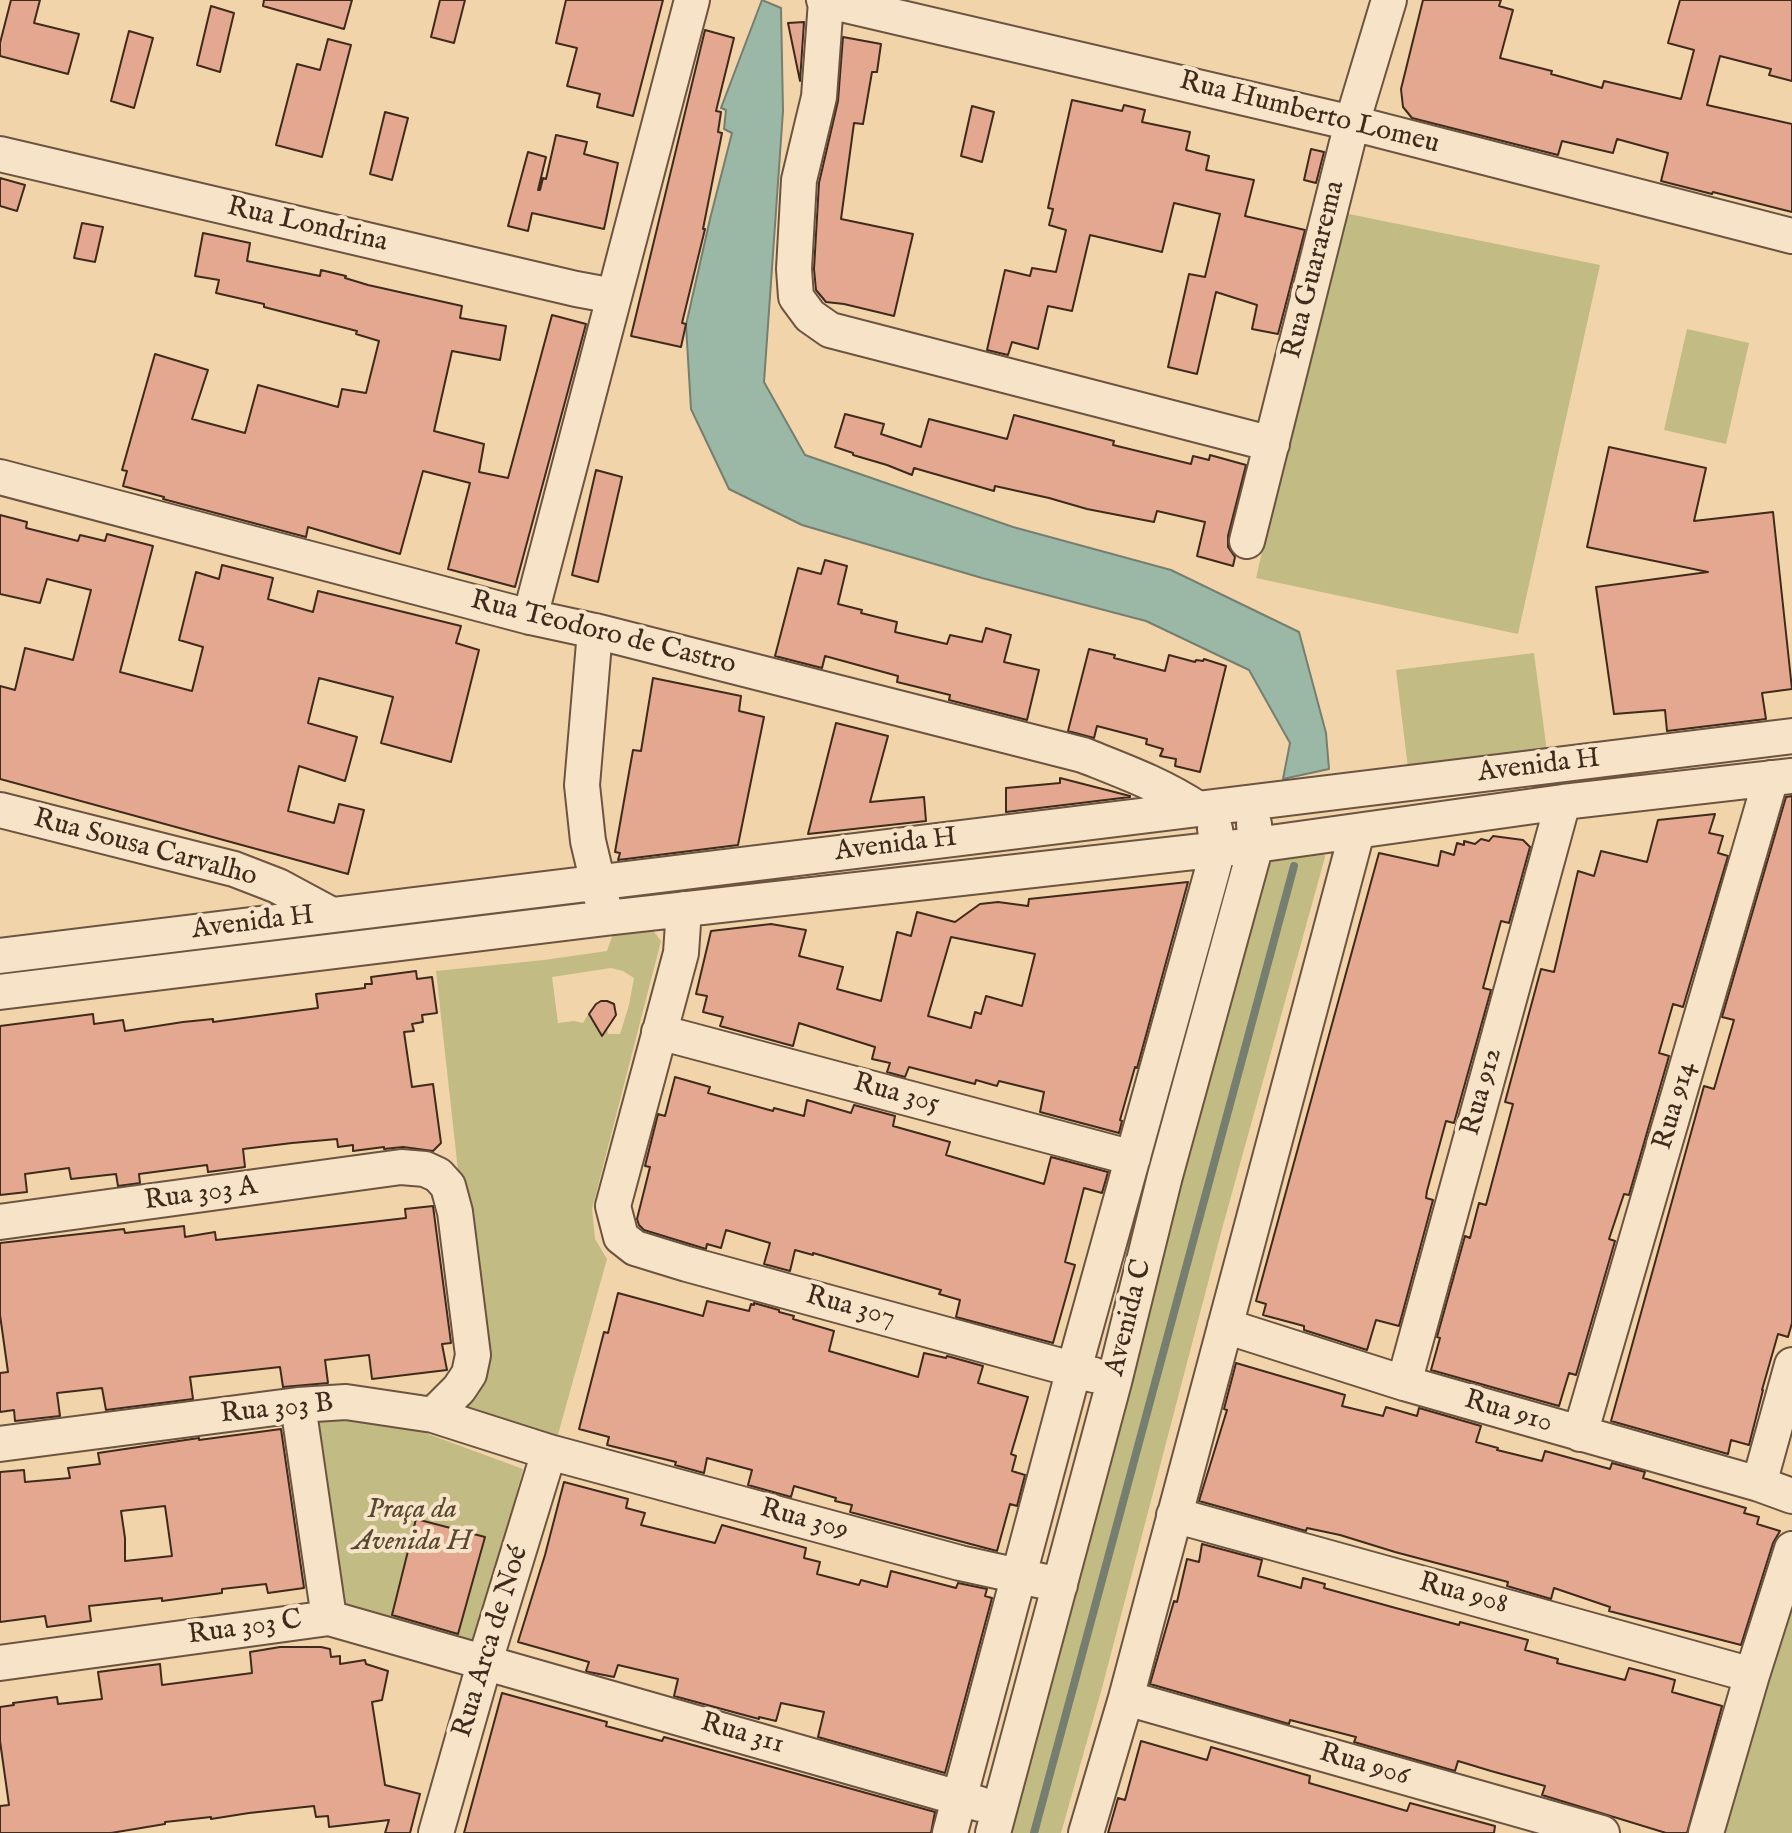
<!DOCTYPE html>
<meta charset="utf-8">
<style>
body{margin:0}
canvas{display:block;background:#f1d4aa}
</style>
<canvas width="1792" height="1833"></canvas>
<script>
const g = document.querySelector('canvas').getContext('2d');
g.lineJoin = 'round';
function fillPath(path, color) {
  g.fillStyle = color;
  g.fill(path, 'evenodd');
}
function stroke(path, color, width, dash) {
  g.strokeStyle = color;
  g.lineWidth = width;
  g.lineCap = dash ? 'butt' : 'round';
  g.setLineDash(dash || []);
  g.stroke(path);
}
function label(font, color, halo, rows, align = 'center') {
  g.font = font + ' "IM FELL English",serif';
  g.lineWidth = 8;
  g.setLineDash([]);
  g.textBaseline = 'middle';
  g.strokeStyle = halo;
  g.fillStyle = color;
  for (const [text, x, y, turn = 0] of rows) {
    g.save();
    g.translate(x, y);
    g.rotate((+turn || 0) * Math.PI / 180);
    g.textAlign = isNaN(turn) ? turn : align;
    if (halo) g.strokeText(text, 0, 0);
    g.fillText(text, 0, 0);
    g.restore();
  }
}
const green = new Path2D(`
 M1339,212l261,53 -82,369 -262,-56z
 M1687,329l62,14 -23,101 -62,-14z
 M1534,653l13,99 -139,16 -12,-98z
 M1322,844l3,13 -103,372 -120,459 -41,145h-59l266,-983z
 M648,924l13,17 -69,268 3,30 12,20 -50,179 -86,-22 -18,-13 28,-24 -45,-408 108,-11 63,-9 8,-23zM611,968l12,3 11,7 -5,27 -9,29h-12l-1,-6c3,-4 7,-7 8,-11 3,-10 -6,-20 -16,-15 -7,3 -12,15 -16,21l-9,-2 -16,2 -6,-46z
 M327,1415l82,12 114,42 -47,176 -147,-36 -26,-186z
 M1792,1586v247h-72z`);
const water = new Path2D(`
 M762,0l19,8 2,103 -19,271 41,73 208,72 158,43 128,62 27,101 3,36 -46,10 7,-36 -41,-73 -103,-49 -164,-43 -180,-53 -73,-36 -38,-80 -5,-84 24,-106 22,-86 -8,-4 2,-19 -5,-2z`);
const stream = new Path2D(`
 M1034,1833l260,-967`);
const building = new Path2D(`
 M11,0h29l-6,23 45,11 -11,40 -68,-18v-13z
 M264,0h88l-8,29 -81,-23z
 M440,0h25l-11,43 -23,-6z
 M566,0h97l-30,116 -36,-9 3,-13 -33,-8 10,-38 -21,-5z
 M1423,0h78l-2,6 14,4 -13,48 52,13 -1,3 51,14 2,-7 77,18 13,-49 -26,-7 12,-43h112v81l-23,-6 2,-6 -51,-13 -13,49 85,19v88l-79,-20 -1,2 -51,-13 7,-28 -51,-14 -4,14 -51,-12 -4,14 -146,-37 -9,-11 -2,-18z
 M211,6l23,7 -14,59 -23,-7z
 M804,22l-4,59 -12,-58z
 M705,30l29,8 -18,73 5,1 -3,20 4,1 -19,96h2l-23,94 4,1 -5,23 -50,-11z
 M129,31l24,7 -19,70 -23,-7z
 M843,37l38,7 -4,28h-5l-9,52 -9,-1 -13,96 72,15 -19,82 -50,-12 -18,-2 -10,-12 -2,-21 5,-86 19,-82z
 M328,39l23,6 -29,112 -46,-12 21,-81 23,6z
 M1072,100l50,11 2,-6 21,5 -3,12 48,10 -4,18 23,6 -3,14 48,10 -9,36 60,14 -27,104 -26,-5 5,-24 -41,-13 -19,82 -29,-7 21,-93 16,3 15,-63 -46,-11 -12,49 -72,-17 -18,76 -24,-5 -10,43 -26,-7 -4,13 -21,-5 18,-80 25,6 2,-8 24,4 10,-42 -17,-5 4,-16 -5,-1z
 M972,106l22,6 -12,50 -21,-6z
 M385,112l23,6 -16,62 -22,-6z
 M556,135l31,7 -3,12 34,9 -14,66 -72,-16 -4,18 -20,-5 20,-74 18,5 -8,33h2l3,-12 3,1z
 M1311,149l13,3 -8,31 -12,-3z
 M0,178l25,7 -8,26 -17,-5z
 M82,223l21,4 -8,35 -21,-4z
 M203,233l47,10 -3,18 73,15 1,-6 25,6 -1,2 23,7 94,21 -2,12 46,8 -6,34 -48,-9 -18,80 50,13 -5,28 29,6 44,-163 34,9 -71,263 -67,-18 22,-86 -47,-12 -23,83 -92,-27 -2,10 -143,-38 1,-2 -41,-11 4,-15 -5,-1 33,-116 53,16 -16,49 53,14 13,-48 80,22 4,-18 24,4 13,-52 -23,-7 1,-3 -93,-24v-3l-48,-11 3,-13 -24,-4z
 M845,414l39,10 -3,10 40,13 8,-28 78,20 7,-24 100,26 -1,4 78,19 2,-8 16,4 1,-5 36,10 -18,71v11l7,10 -2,9 -36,-10 8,-34 -48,-11 -3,11 -67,-13 -38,-11 -54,-12 -1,5 -80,-23 -2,7 -25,-10 -34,-10v-2l-18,-6z
 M1609,447l97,21 -12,53 79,-9 19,177 -30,4 4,26 -99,12 -2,-21 -51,4 -18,-127 112,-15 -121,-25z
 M596,470l26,7 -24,105 -26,-7z
 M0,515l27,7 -1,6 52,13 2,-6 25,6 2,-7 46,12 -33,126 72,19 11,-44 -24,-7 17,-68 23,7 3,-14 51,13 -5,21 45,13 5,-21 143,35 -5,17 23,7 -28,112 -70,-19 12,-46 -74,-19 -11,45 49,14 -12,44 -46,-15 -11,45 46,12 5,-19 25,6 -16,64 -348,-95v-93l15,4 10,-42 48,12 18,-70 -44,-11 -7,24 -40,-9z
 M825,560l22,6 -9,38 24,6 -1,3 36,9 -2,10 52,12 3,-9 32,7 4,-14 25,7 -7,27 35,8 -12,50 -78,-20 1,-5 -53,-13 1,-6 -73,-20 -3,12 -47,-12 23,-88 23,6z
 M1089,649l26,6 -1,3 51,13 4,-16 26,7 1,-2 7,1 1,-2 22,7 -26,106 -25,-6 1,-7 -16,-3 3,-7 -17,-5 1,-5 -50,-13 -3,12 -26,-7z
 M653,678l88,18 -2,15 25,6 -26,128 -120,15 2,-7 -5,-1 18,-102 8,1z
 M836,723l52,13 -18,66 54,-5 2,24 -118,13z
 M1060,778l70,18v1l-124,15v-24l54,-5z
 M1792,796v527l-4,14 -10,-3 -16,56h1l-14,55 -18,-5 -3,14 -117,-33 93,-335 10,3 20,-69 -12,-3 64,-220z
 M1715,814l-6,19 14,3 -5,17 10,3 -45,151 -10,-3 -14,49 10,3 -40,139 -5,-1 -15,45 6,2 -39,134 -7,-2 -10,33 -128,-36 9,-32 -3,-1 28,-101 5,2 9,-35 7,2 27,-101 -8,-2 36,-133 13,3 24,-101 16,5 7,-25 46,11 11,-42z
 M1493,836l30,4 7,7 -21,76 -8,-2 -18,67 8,2 -37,133 -8,-2 -19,70 -1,7 7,2 -34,126 -23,-6 -9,30 -63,-20v-4l-41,-11 3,-11 -10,-3 123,-448 59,13 3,-15 13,4 3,-12 7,2v-4l11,3 6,-5 8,2z
 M1188,882l-51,186 -2,-1 -15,53 2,1 -3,12 -79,-21 4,-20 -45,-11 -2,5 -21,-6 -1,4 -66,-17 -4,10 -18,-5 3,-9 -18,-4 3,-12 -76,-24 -6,23 -73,-20 3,-9 -20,-5 4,-16 -11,-2 15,-63 60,-7 35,6 -7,26 44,11 -6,22 44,12 16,-69 14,4 6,-24 38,10 25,-18 18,-2 30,4 1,-7zM951,937l84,17 -13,52 -36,-10 -5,18 -6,-2 -4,16 -43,-12z
 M416,971l1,8 15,-2 5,36 -15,2 1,7 -11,2 2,7 -10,1 8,55 21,-3 8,59 -8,8 -30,-4 -19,2v-2l-31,4v-6l-15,2 -1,-8 -45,4 -49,6 2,18 -37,5 -1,-7 -68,9 1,9 -22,3 -2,-12 -45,5 -2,-11 -44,6 2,18 -27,3v-169l93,-12 1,10 29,-4 2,11 58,-9 30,-3v3l105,-14 -2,-14 49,-6v-4h7l-1,-7z
 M601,1001h6l7,3 2,11 -14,21 -13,-22 7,-10z
 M675,1077l35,10 -2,6 65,18 1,-3 30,8 3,-16 44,13 3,-8 41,11 -2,10 57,16 -4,13 98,29 7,-27 57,15 -6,21 -18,-5 -19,74 10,3 -22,78 -97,-26 4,-17 -21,-6 2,-4 -128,-37v2l-18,-5 -5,21 -26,-7 6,-21 -44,-13 -5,18 -14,-4 -1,5 -62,-19 -5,-5 -2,-6 13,-52 -5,-1 13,-52 7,2z
 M433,1206l18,137 -9,1 5,26 -75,9 -3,-24 -44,5 3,23 -45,4 -3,-20 -90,10 3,22 -87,11 -4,-22 -45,5 3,23 -45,5 -1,-11 -14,2v-39l8,-1 -8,-57v-72l124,-14 1,4 59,-7 1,11 30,-5 1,8 190,-22 -1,-9z
 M618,1293l85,23 4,-15 42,10 2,-7 3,1v-2l25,7v2l15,4 -1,3 41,12 -5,20 89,26 6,-24 22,5 1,-2 36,10 -5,17 50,14 -17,57 5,2 -4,15 13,4 -8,31 -7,-2 -13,47 -147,-39 2,-7 -17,-4 1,-3 -42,-12 -3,11 -43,-12 4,-15 -45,-12 -3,15 -29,-8 1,-3 -69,-17 2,-8 -30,-8 25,-97 4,1z
 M1236,1363l109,32 -3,11 41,10 3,-9 31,9 2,-8 62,18 -5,16 22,6 -1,2 45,11 3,-10 65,18 2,-6 33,9 -2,6 103,30 -2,5 15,4 -2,7 23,7 -7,12 -32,102 -132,-34 1,-4 -56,-19 -3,11 -44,-13 1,-4 -113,-30 -55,-17 -33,-7 -1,3 -107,-30 28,-91 -3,-1z
 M281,1429l23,159 -36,5 -2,-9 -44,5v4l-60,8v-3l-73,8 2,15 -44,6 -2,-11 -45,6v-150l24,-2 1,12 45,-4 -2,-10 32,-4 -2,-11 101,-15v2zM165,1506l7,50 -47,5v-23l-4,-27z
 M564,1482l64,17 -2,9 19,5 -4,12 74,18 7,-18 84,23 -2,10 16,4 -3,12 42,11 2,-5 26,7 4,-16 65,17 2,-5 29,6 -2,7 7,2 -47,175 -127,-36 6,-25 -43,-9 -5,18 -17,-4v2l-85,-23 4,-17 -60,-14 -4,12 -25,-5 -3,-1 3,-9 -71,-20 27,-87z
 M416,1519l69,18 -27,97 -66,-19z
 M1202,1544l60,16 -4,16 43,12 2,-10 22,6 -1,4 68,19 67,18 1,-3 68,18 -3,10 33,9 -1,4 68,17 4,-12 24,6 22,6 -3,12 50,14 -35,127h-21l-124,-38 3,-9 -54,-15 -33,-10 -3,10 -101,-29 2,-5 -66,-17 -1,4 -139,-40 24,-83 3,1 10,-43 12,3z
 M280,1647h41l9,2 1,8 9,-1v8l25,-4 1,4 22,7 -6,29 -10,2 13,83 35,9 -10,39h-25l4,-13 -60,7 -1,-11 -12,1 -2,-11 -65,7 -38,6v-2l-46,5v2l-54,9h-111v-27l9,-1 -9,-64v-34l14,-2 -1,-2 44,-6 1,7 44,-5 -4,-27 62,-8 2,21 90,-12 -2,-21z
 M502,1693l105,29 -1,4 56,15 2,-4 271,75 -4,21h-467z
 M1141,1741l66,19 4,-13 99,29 -1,7 98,28 3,-8 85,23 -1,7h-386l10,-35 7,2z`);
const minor = new Path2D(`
 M824,0l528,123 440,113
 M826,1l-7,96 -20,83 -5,89 2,28 14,19 20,14 442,114
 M0,154l576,135 38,7
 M0,477l530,140 65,14 488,124c40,16 79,30 115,54
 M1247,541l105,-418 37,-123
 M530,617l162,-617
 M595,631l-13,154 6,56 15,63
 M0,810l234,59 44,17 52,28
 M684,909l-3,44 -68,253 8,31 14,11 52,16 407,111
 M0,956l1792,-220
 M0,992l606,-74 650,-73 307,-43 229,-26
 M659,1032l474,126
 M0,1222l401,-55 24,2 13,6 10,11 7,26 18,143 -4,19 -10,15 -26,26
 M1225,1326l179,57 355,101 33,12
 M1404,1383l159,-581
 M298,1405l31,213
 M1580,1434l191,-656
 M0,1444l298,-39 48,-3 87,13 116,37 411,111 100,22
 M1759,1484l33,-119
 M1174,1515l578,160
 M0,1663l329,-45 651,186
 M1126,1698l476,135
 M436,1833l49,-172 64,-209
 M950,1833l124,-464 138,-497 6,-23 -3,-20
 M993,1833l121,-451 51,-206 91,-331 -2,-21
 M1086,1833l40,-135 231,-866
 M1706,1833l46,-158 40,-126`);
const streetNames = [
 ["Rua Humberto Lomeu",1309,114,14],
 ["Rua Londrina",307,226,13],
 ["Rua Guararema",1315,270,-76],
 ["Rua Teodoro de Castro",603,634,14],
 ["Avenida H",1539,767,-7],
 ["Avenida H",896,846,-7],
 ["Rua Sousa Carvalho",145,849,15],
 ["Avenida H",253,924,-7],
 ["Rua 912",1483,1092,-75],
 ["Rua 305",896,1095,15],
 ["Rua 914",1676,1106,-74],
 ["Rua 303 A",201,1195,-8],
 ["Rua 307",850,1308,15],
 ["Avenida C",1130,1318,-76],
 ["Rua 303 B",277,1410,-6],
 ["Rua 910",1508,1413,16],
 ["Rua 309",804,1521,15],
 ["Rua 908",1463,1595,15],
 ["Rua 303 C",245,1629,-8],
 ["Rua Arca de Noé",492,1642,-73],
 ["Rua 311",742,1735,16],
 ["Rua 906",1364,1766,16]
];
const parkNames = [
 ["Praça da",412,1511],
 ["Avenida H",412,1543]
];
fillPath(green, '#c2bb83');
fillPath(water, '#9bb8a7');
stroke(water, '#767f6f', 2);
stroke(stream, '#767f6f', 8);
fillPath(building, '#e4a890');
stroke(building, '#3f2a1c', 2);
stroke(minor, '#6c5440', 38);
stroke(minor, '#f6e3c8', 34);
label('28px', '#3f2a1c', '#f6e3c8', streetNames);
label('italic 28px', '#594731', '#f6e3c8', parkNames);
</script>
